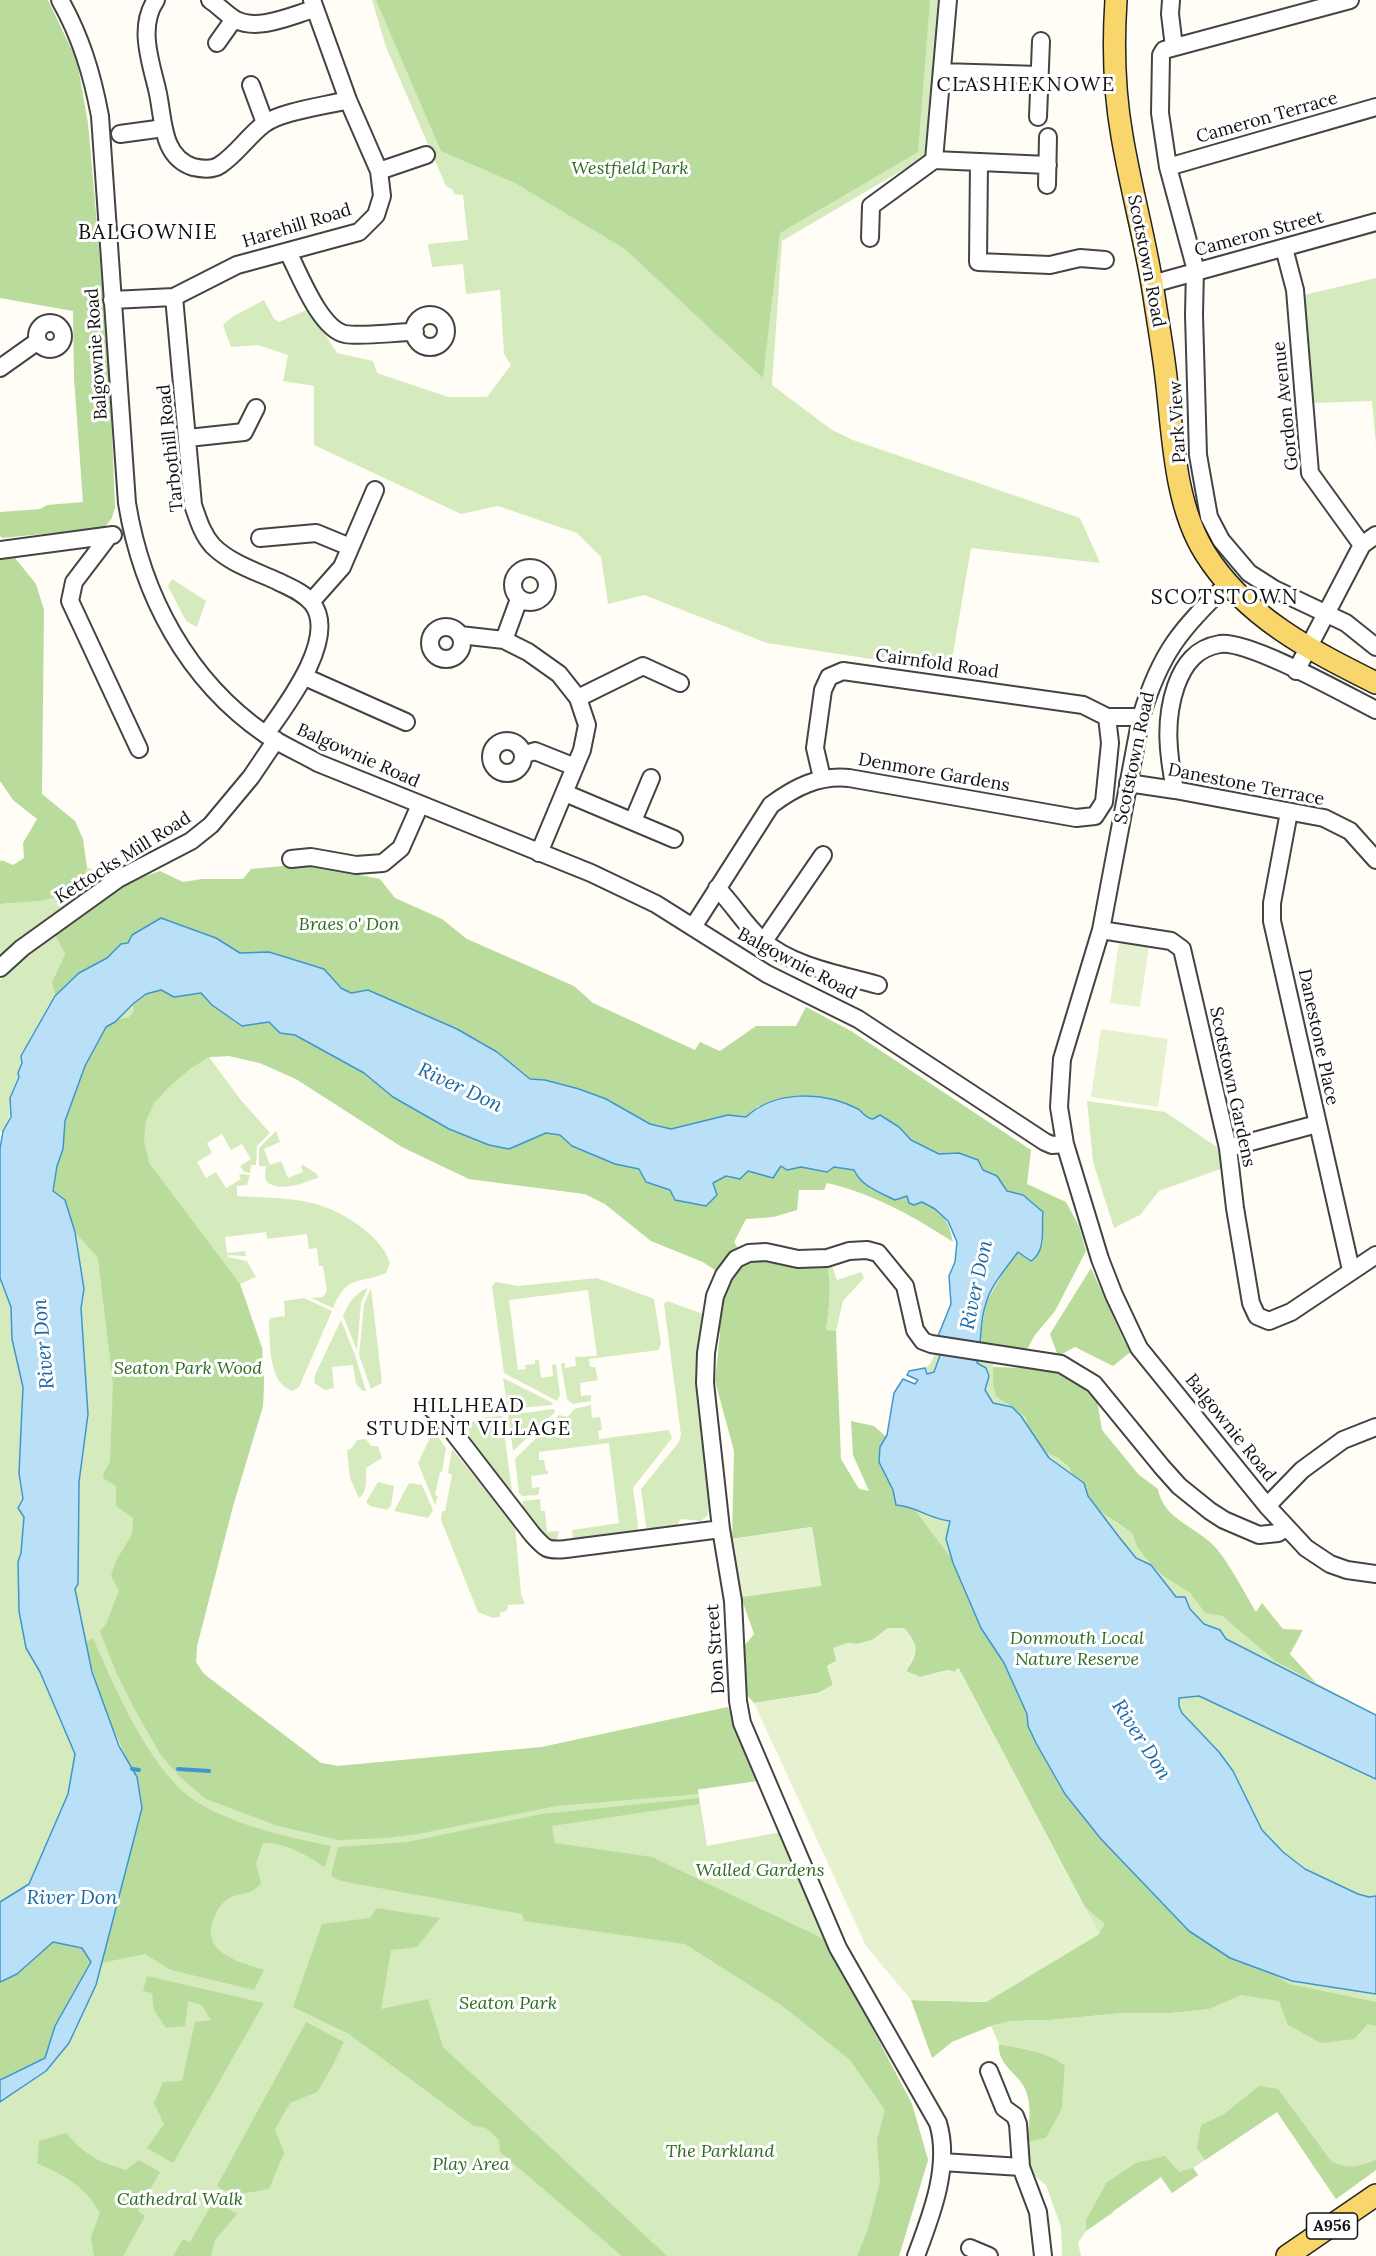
<!DOCTYPE html>
<style>
body{margin:0}
canvas{display:block;background:#fffdf5}
</style>
<canvas width="1376" height="2256"></canvas>
<script>
const g = document.querySelector('canvas').getContext('2d');
g.lineJoin = 'round';
function fillPath(path, color) {
  g.fillStyle = color;
  g.fill(path, 'evenodd');
}
function stroke(path, color, width, dash) {
  g.strokeStyle = color;
  g.lineWidth = width;
  g.lineCap = dash ? 'butt' : 'round';
  g.setLineDash(dash || []);
  g.stroke(path);
}
function label(font, color, halo, rows, align = 'center') {
  g.font = font + ' Lora,serif';
  g.lineWidth = 6;
  g.setLineDash([]);
  g.textBaseline = 'middle';
  g.strokeStyle = halo;
  g.fillStyle = color;
  for (const [text, x, y, turn = 0] of rows) {
    g.save();
    g.translate(x, y);
    g.rotate((+turn || 0) * Math.PI / 180);
    g.textAlign = isNaN(turn) ? turn : align;
    if (halo) g.strokeText(text, 0, 0);
    g.fillText(text, 0, 0);
    g.restore();
  }
}
const green = new Path2D(`
 M372,0h571l-15,155 -146,86 -10,144 60,45 21,10 227,78 20,45 -129,-15 -21,123 -183,-28 -123,-48 -36,9 -7,-47 -24,-24 -79,-27 -37,8 -147,-69v-59l-31,-5 5,-26 -30,-10 -27,2 -8,-22 9,-8 32,-17 10,19 5,3 30,-13 28,44 36,8 4,12 71,24h39l24,-32 -7,-11 -4,-64 -34,4 -3,-30 -31,3 -4,-23 40,-4 -5,-45 -9,-1 -1,-4 -7,-4 -60,-139z
 M1376,278v167l-4,-44 -59,2 -9,-108z
 M172,579l34,22 -9,26 -11,-6 -18,-35z
 M87,867l24,11 -111,79v-53l40,-3 38,-8z
 M54,933l11,21 -13,28 3,14 -34,60c3,16 -8,27 -11,42 -3,18 4,14 -7,33l-3,1v-152z
 M134,1003l663,207 -24,7 -27,2 -12,23 5,8 -10,4 -11,18 -15,-10 -52,-21 -46,-37 -20,-10 -116,-15 -67,-32 -106,-68 -36,-16 -31,-7 -20,1 31,42 30,34 -13,13 -1,19h-5l-1,8 -6,-1 -4,-6 11,-7 -9,-15 -11,6 -9,-16 -15,9 5,10 -15,9 9,16 10,-6 10,16 15,-9 -2,-5 11,1 -3,10 -10,1v10c48,3 84,0 124,31 13,10 24,21 29,36l-4,10c-29,12 -37,0 -53,35l-22,-10 12,-1 4,-6 -4,-25h-4l-2,-18 -8,1 -2,-15 -40,5 -1,-7 -41,5 2,16 18,-2 1,5 -18,-1v2l19,4 9,16 -16,7 22,64 2,33 -1,25 -30,100 -36,140 -1,16 8,12 117,89 17,3 204,-19 186,-40 29,74 -59,9 9,56 74,-14 45,108 86,164 16,56 -29,96h-899v-154l46,-31 23,-28 27,-58 41,-208c-35,-61 -49,-120 -62,-188l3,-6 1,-101 9,-68 -7,-106 3,-19 -9,-57 40,-210z
 M1087,1101l78,11 55,37 3,19 -64,23 -19,24 -26,13 -21,-66z
 M276,1131l4,11 -16,7 6,16 11,-4 7,17 15,-6 -2,-6 2,-1 14,9 1,4c-16,5 -34,14 -50,5l-3,-5 1,-12h-7v-18z
 M831,1263l6,17 24,-8 3,6 -21,23 -7,30 -10,-1c3,-23 6,-43 1,-66z
 M0,1278l11,29 1,32 11,48 -4,86 5,44 -3,36 -3,9v32l8,54 14,24 35,82 -7,40 -39,90 -29,18z
 M597,1278l57,21 7,44 -2,7 -70,9 1,8h5l3,13 -18,3 1,13 10,-1v6l-18,3 -6,-5 -6,-35 4,-1v5l11,-2 -1,-9 22,-1 -9,-66 -79,10 9,70 8,-1 -1,-4 10,-1v-4h4l2,18 12,-2 -1,-11 4,-1 4,31 -3,6 -53,-28 -12,-87 4,-4 22,4z
 M368,1288l-7,15 -4,47 -14,-34c6,-13 11,-23 25,-28z
 M371,1288l11,95 -11,6 -12,-34 5,-51z
 M304,1298l28,13 -33,76 -6,4c-25,-7 -23,-48 -24,-70l2,-3 14,-2 -1,-15z
 M667,1301l39,14 -9,56 13,136 -3,9 -6,5 -20,-2 -4,6 -25,7 -6,-5 -5,-38 38,-47 2,-7 -17,-131z
 M341,1320l14,35 11,36h-3l-7,-7 -3,-19 -21,2 2,21 -9,2 -11,-7 1,-8z
 M937,1350l56,10v23l16,24 16,10 2,10 41,39 16,30 31,26 17,11 5,14 10,13 16,16 27,17 15,20 17,3 53,45 101,54v455l-40,29 -59,-87 -84,56 5,7 -26,18 -11,-16 -49,34 1,2 -27,18 -8,12 3,13h-19l-1,-29 -15,-42 -18,-15 -1,-28 19,-4 16,-29 3,-43 -32,-15 -34,-7 -8,-18 20,-5 39,-1 72,-7h49l38,-4 -110,-75 -141,-266 -111,-183 28,8 35,-106 10,-3 -2,-10 12,-10z
 M503,1378l50,25 -1,2 -44,4z
 M591,1405l1,13 8,-1 2,13 -4,1 1,8 70,-9 3,8 -39,50 5,38 -2,6 -63,8 -1,-10 47,-7 -10,-80 -70,9v8h5l2,11h2v3l-17,2 1,12 8,-1 -2,8 -16,1 -3,-3 -4,-34 44,-44 9,2 6,-8z
 M554,1409l1,3 -42,39 -5,-36z
 M502,1416l10,75 -2,3 -39,-50 -3,-19 12,-7z
 M432,1434l7,4 7,10 -4,24h-2l-5,23 3,1 -3,9 -17,-42z
 M366,1439l5,7h7l4,12 -16,10c0,10 2,24 -7,30l-9,-20 -3,-28 5,-2 5,-8z
 M452,1449l63,77 6,68 4,10 -17,1 -1,6 -7,1v5l-7,1 -15,-6 -37,-92 1,-9h3l7,-36 -4,-2z
 M378,1482l16,4 -3,20 -4,4 -17,-4 -4,-4z
 M409,1483l13,2 11,25 -5,8 -34,-7z
 M540,1499l1,12h4l2,21 12,-1 -2,10 -7,1 -28,-31 1,-10z`);
const forest = new Path2D(`
 M0,0h48l29,61 11,62 21,236 6,148 -3,11 -8,10 -102,10 -2,-2v-24l40,-3 7,-4 36,-3 -9,-124 -1,-67 -73,-13z
 M376,0h554l-12,152 -138,81 -17,145 -138,-129 -110,-66 -74,-32z
 M15,558l21,26 8,26 -2,184 33,27 8,18 4,28 -9,26 -38,8 -40,3v-41l1,-3 12,5 11,-7 -1,-15 14,-24 -24,-19 -13,-19v-222z
 M304,864l76,15 15,19 47,21 25,20 107,47 19,17 102,47 5,-8 20,9 36,-25h40l10,-19 45,24 180,119 -4,34 39,18 13,24 7,25 -31,60 -20,24 -9,16 -44,-5 -2,-7 6,-36 18,-32 15,-19 24,-8v-32l-20,-17 -16,-4 -10,-15 -14,-6 -24,-17 -20,1 -28,-14 -12,-13 -33,-9 -6,-8 -102,-4 -12,11 -18,-2 -57,14 -21,-5 -44,-25 -61,-19 -14,-1 -34,-27 -40,-23 -89,-39 -17,3 -10,-5 -17,-19 -55,-17 -29,1 -6,-5 -106,-5 -7,1 -14,14 -28,15 -24,23 -3,-14 13,-28 -11,-21 69,-49 37,-13 23,11 19,-3h41l8,-10z
 M161,990l13,7 27,-4 11,12 30,21 27,-4 11,11 15,2 69,38 29,24 56,32 40,16 20,4 37,-16 14,2 12,11 43,18 24,5 7,13 25,8 41,-7 14,-7 22,-5 24,7 9,-12 6,4 14,-3 26,5 6,-5 21,3 16,19 25,11 12,-5 7,10 7,-3c23,11 27,16 32,40 -38,-25 -81,-49 -126,-59l-3,7h-25l-2,20 -24,7 -27,2 -12,23 5,8 -10,4 -11,18 -15,-10 -52,-21 -46,-37 -20,-10 -116,-15 -67,-32 -106,-68 -36,-16 -31,-7 -20,1 -19,12 -21,18 -15,16 -8,18 -2,19 5,23 91,121 22,64 2,33 -1,25 -30,100 -36,140 -1,16 8,12 117,89 17,3 204,-19 186,-40 29,74 -59,8v5l-142,12 -138,28 -32,4 -48,2 -63,-15 -69,-26 -27,-23 -19,-22 -26,-46 -18,-36 -16,-41 6,-7 13,-34 -8,-14 5,-15 16,-27 1,-16 -17,-12v-20l-13,-8 1,-6 6,-10 3,-78 -15,-126 -23,-26 -10,-32 -12,-9 4,-25 6,-17 2,-28 20,-55 21,-39 12,-8 10,-1 5,-5 1,-10 12,-9z
 M762,1258l31,8 34,-2c5,23 2,43 -1,66l10,1 5,128 18,30 10,2 -16,-36 -2,-34 23,5 17,15 20,64 70,93 169,294 139,92 87,18v24l-8,-2 -14,15 -33,4 -33,-18 -9,-24 -38,-6 -32,14 -38,4h-49l-72,7 -39,1 -20,5 -39,16 -20,16 -21,-58 75,2 113,-68 6,-10 -20,-17 -126,-239 -5,4 -6,-2 -28,7 -14,-6c13,-19 13,-25 -2,-43h-16l-15,12 -16,4 -10,-1 -11,18 -9,5 6,19 -15,8 -64,10 -12,-14 -2,-38 14,-17 -13,-37 80,-12 -9,-58 -80,12 2,-88 -19,-70 5,-47 -4,-14 4,-22 10,-21 21,-18z
 M1091,1268l33,73 8,10 -19,15 -38,-19 -17,9 -8,-22z
 M993,1367l65,2 38,25 6,36 37,45 19,14c5,31 40,38 58,59 15,18 28,44 40,64l6,-9 21,26 20,1 -13,24 26,29 -41,-22 -53,-45 -17,-3 -15,-20 -27,-17 -16,-16 -10,-13 -5,-14 -35,-24 -13,-13 -16,-30 -11,-9 -11,-5 -14,-13 -7,-22 -29,-21 -3,-13z
 M93,1638c22,50 59,138 107,166 35,21 91,34 131,42l-6,21c-20,-12 -38,-25 -62,-24l-7,21 5,19c-11,14 -20,8 -33,16 -7,4 -11,12 -14,19 -15,35 26,44 50,52l-10,20 -83,-20 -26,-16 -44,9 36,-186c-24,-43 -40,-86 -52,-134z
 M699,1798v6l-147,22 3,17 97,14 174,83 86,164 16,56 -29,96h-42l10,-24 13,-50 -3,-42 8,-30 -35,-50 -66,-53 -99,-63 -161,-23 -2,-7 -181,-33 -10,-5 7,-29 69,-5 135,-28z
 M377,1908l63,10 -23,29 -26,3 -10,59 47,-10 15,48 224,209h-45l-122,-104 -1,-12 -13,-12 -12,-2 -125,-92 -56,-27 29,-83 48,-6z
 M53,1942l29,6 9,14 -36,64 -10,32 -45,22v-98l17,-8z
 M147,1976l117,27 -91,160 -26,-15 17,-24 -10,-21 9,-21 19,-1 13,-59 16,-2 -9,-15 -14,-4 -3,25 -19,2 -12,-18 -2,-17 -9,-2z
 M306,2022l38,20 -12,25 -15,25 -27,11 -15,26 9,24 -15,36c-18,3 -36,9 -52,-3z
 M999,2044c22,5 48,7 66,22l-3,43 -16,29 -19,4c2,-16 5,-35 -1,-51 -6,-17 -29,-25 -27,-47z
 M1259,2086l19,3 53,72c17,9 27,6 45,-1v10l-40,29 -59,-87 -72,48 -8,-12 4,-23 22,-10z
 M66,2133c21,23 30,28 60,37l13,-10 21,12 -22,39 7,5 -22,40h-29l-3,-19 9,-24c-16,-28 -35,-37 -63,-50l2,-22z
 M1165,2156l14,16 14,-4 5,7 -26,18 -11,-16 -75,54v-11l21,-38 29,-19z
 M214,2201l23,13 -22,26 -4,15 2,1h-40l10,-17 7,3z`);
const pitch = new Path2D(`
 M1119,941l30,5 -9,61 -30,-4z
 M1101,1029l67,10 -10,68 -67,-10z
 M812,1527l9,59 -80,11 -9,-58z
 M888,1628h16c16,19 13,23 2,43l14,6 28,-7 6,2 4,-4 141,266 -113,68 -75,-2 -45,-54 -112,-243 64,-10 15,-8 -6,-19 9,-5 -3,-13 14,-5 10,1 15,-4z`);
const water = new Path2D(`
 M161,918l55,20 24,15 29,-1 55,17 17,19 10,5 17,-3 89,39 40,23 33,27 15,1 34,9 27,10 44,25 21,5 57,-14 18,2c29,-27 77,-26 112,-8 6,4 7,9 15,10l7,-4 19,12 12,13 28,14 20,-1 19,7 5,10 14,6 10,15 16,4 20,17c-2,17 4,38 -12,49l-13,-9c-11,15 -27,33 -32,51 -7,20 -4,41 -9,60l9,5 3,8 -4,14 8,13 19,4 9,9 28,42 35,25 4,13 31,41 17,21 15,7 25,32h9l5,12 14,15 16,6 6,9 150,76v64l-177,-83 -20,2v8l3,7 37,39 14,19 29,59 21,22 22,17 53,25 11,3 7,-1v98l-84,-13 -62,-23 -41,-27 -88,-92 -36,-45 -29,-51 -8,-17 -1,-12 -23,-51 -23,-35 -28,-65 -7,-24 4,-18c-21,-2 -34,-15 -54,-16l-3,-15 -14,-28 1,-15 7,-12 7,-42 9,-14 12,5 3,-4 -11,-5 2,-4 16,-3 2,6 7,-2 8,-22 -4,-14 13,-32 -2,-28 6,-14 2,-20 -9,-21 -13,-12 -13,-7 -8,3 -5,-2 -2,-7 -12,4c-16,-8 -33,-13 -41,-30l-20,-3 -7,5 -26,-5 -14,3 -6,-4 -8,12 -25,-7 -8,8 -14,-3 -13,7 4,12 -11,11 -31,-6 -5,-10 -24,-8 -7,-13 -24,-5 -43,-18 -12,-11 -14,-2 -37,16 -20,-4 -40,-16 -56,-32 -29,-24 -69,-38 -15,-2 -11,-11 -27,4 -30,-21 -11,-12 -27,4 -13,-7 -15,4 -12,9 -19,19 -9,5 -21,39 -20,55 -2,28 -6,17 -4,25 12,9 10,32 9,57 -3,19 7,106 -9,68 -1,102 -3,5 17,83 27,74 18,31 5,31 -46,177 -27,58 -23,28 -46,31v-22l45,-22 10,-32 36,-64 -9,-14 -29,-6 -36,32 -17,8v-80l29,-18 39,-90 7,-40 -35,-82 -14,-24 -7,-37 -1,-49 3,-9 3,-36 -6,-9 5,-9 -4,-26 4,-86 -11,-48 -1,-32 -11,-29v-129l3,-18 8,-14 -1,-19 9,-21 -1,-4 4,-10 -1,-7 34,-60 24,-23 28,-15 14,-14 7,-1 4,-8z`);
const stream = new Path2D(`
 M132,1769l7,1
 M178,1769l31,2`);
const minor = new Path2D(`
 M60,0c21,37 32,74 40,116l27,387c15,92 60,177 138,231 17,11 35,19 53,29l273,110 65,31 111,70 91,45 187,123 7,3 13,-1
 M156,0c-18,26 -6,60 1,89 7,28 3,67 36,78 9,2 20,3 27,-2 17,-11 28,-29 44,-41 18,-13 61,-18 84,-24
 M210,0c9,6 17,15 26,20 23,11 54,-4 78,-11
 M1171,0l-1,14 4,33
 M1350,0l-186,50 -3,5 -1,58 8,54 27,100 -1,48 4,140 11,62 12,23 28,33 25,16 72,34 30,24
 M217,43l17,-24
 M942,72l97,3
 M251,85l14,38
 M1038,117l3,-76
 M120,134l44,-6
 M934,160l14,-160
 M979,162l-1,100 72,3 30,-7 25,2
 M1168,167l208,-60
 M379,171l47,-16
 M1047,185l1,-48
 M870,238l1,-32 63,-46 114,5
 M1284,248l11,42 15,183 52,72
 M288,252c11,21 32,77 57,82 18,3 50,-2 70,-2
 M1152,284l224,-62
 M174,297l19,208c5,14 9,29 20,41 17,17 42,25 64,35 12,6 26,11 35,22 27,34 -26,103 -46,131
 M112,300l62,-3 63,-32 122,-33 17,-17 6,-19 -3,-25 -31,-71 -36,-100
 M414 331a16 16 0 1 1 32 0a16 16 0 1 1-32 0Z
 M37 336a13 13 0 1 1 26 0a13 13 0 1 1-26 0Z
 M0,368l38,-27
 M188,438l56,-6 12,-24
 M109,536l-35,46 -4,19 69,148
 M260,538l56,-5 34,14
 M0,550l113,-15
 M513 585a17 17 0 1 1 34 0a17 17 0 1 1-34 0Z
 M1227,584c-47,47 -66,67 -86,133l-40,213 -39,129 -3,48 6,37 35,115 14,36 25,53 128,158 39,42 24,16 17,6 29,4
 M311,602l31,-35 33,-77
 M430 643a16 16 0 1 1 32 0a16 16 0 1 1-32 0Z
 M460,635l44,5 24,12 31,22 19,24 9,27 -5,25 -43,103
 M504,640l15,-41
 M1296,671l66,-126 14,-10
 M305,677l101,45
 M578,698l65,-32 37,17
 M491 757a16 16 0 1 1 32 0a16 16 0 1 1-32 0Z
 M523,755l12,-4 40,16
 M822,778l-7,-30 8,-58 6,-13 14,-6 240,34 24,12h34
 M1128,783l47,7 149,28 26,13 26,29
 M1175,790c-7,-36 -11,-69 1,-104 8,-22 20,-38 44,-42 29,-4 126,51 156,66
 M565,793l109,46
 M1289,812l-17,91v18l79,349
 M633,821l18,-43
 M291,859l20,-2 45,8 27,-2 18,-15 19,-43
 M717,888c16,16 28,37 45,52 31,27 78,34 116,45
 M693,927l78,-122c24,-18 48,-30 78,-27l227,40 19,-2 9,-14 6,-59 -3,-26
 M1101,930l70,11 11,8 46,199 7,60 16,95 6,13 12,5 22,-9 85,-57
 M764,941l59,-86
 M0,968l22,-20 96,-69 73,-38 20,-16 40,-48 25,-37
 M1228,1148l89,-24
 M433,1410l7,5 92,119c13,15 15,17 34,15l155,-20
 M1267,1506l35,-36 41,-30 33,-13
 M989,2071l15,37 11,8 3,8 3,43
 M942,2162l79,5 17,45 5,44
 M970,2248l19,8
 M916,2256c15,-40 35,-90 22,-133l-100,-175 -96,-225 -4,-22 -5,-100 -12,-72 -16,-146 1,-30 9,-57 9,-21 12,-16 13,-6 17,-1 32,7 29,-1 22,-7 18,-1 11,3 27,33 10,44 8,11 8,3 130,20 33,20 68,83 17,19 31,25 14,9 35,15 19,-2 8,-5`);
const major = new Path2D(`
 M1116,0c-3,45 -2,91 6,136 9,54 24,106 32,160 4,27 9,54 12,81 7,56 8,127 39,176 40,64 105,97 171,130
 M1287,2256l89,-61`);
const shields = [
 [1332,2226,51]
];
const shieldNames = [
 ["A956",1332,2226]
];
const streetNames = [
 ["Cameron Terrace",1267,118,-16],
 ["Harehill Road",297,226,-17],
 ["Cameron Street",1259,234,-15],
 ["Scotstown Road",1146,261,79],
 ["Balgownie Road",97,354,-94],
 ["Gordon Avenue",1286,406,-96],
 ["Park View",1178,422,-93],
 ["Tarbothill Road",171,448,-96],
 ["Cairnfold Road",937,664,8],
 ["Balgownie Road",358,756,24],
 ["Scotstown Road",1135,758,-78],
 ["Denmore Gardens",934,773,10],
 ["Danestone Terrace",1246,785,11],
 ["Kettocks Mill Road",123,858,-32],
 ["Balgownie Road",797,964,28],
 ["Danestone Place",1318,1037,78],
 ["Scotstown Gardens",1232,1087,78],
 ["Balgownie Road",1230,1428,51],
 ["Don Street",716,1649,-94]
];
const parkNames = [
 ["Westfield Park",630,169],
 ["Braes o' Don",349,925],
 ["Seaton Park Wood",188,1369],
 ["Donmouth Local",1077,1639],
 ["Nature Reserve",1077,1660],
 ["Walled Gardens",760,1871],
 ["Seaton Park",508,2004],
 ["The Parkland",720,2152],
 ["Play Area",471,2165],
 ["Cathedral Walk",180,2200]
];
const neighbourhoodNames = [
 ["CLASHIEKNOWE",1026,85],
 ["HILLHEAD",469,1406],
 ["STUDENT VILLAGE",469,1429]
];
const waterNames = [
 ["River Don",460,1088,25],
 ["River Don",977,1285,-78],
 ["River Don",44,1344,-95],
 ["River Don",1141,1740,57],
 ["River Don",72,1898]
];
const quarterNames = [
 ["BALGOWNIE",148,233],
 ["SCOTSTOWN",1225,598]
];
fillPath(green, '#d5ebbd');
fillPath(forest, '#b9dc9c');
fillPath(pitch, '#e6f2cf');
fillPath(water, '#b9e0f7');
stroke(water, '#3f96cf', 1.5);
stroke(stream, '#3f96cf', 4);
stroke(minor, '#444', 20);
stroke(major, '#222', 24);
stroke(minor, '#fff', 16);
stroke(major, '#f9d66b', 21);
for (const [x, y, w] of shields) {
  const box = new Path2D();
  box.roundRect(x - w / 2, y - 13, w, 26, 4.5);
  g.fillStyle = '#fff';
  g.fill(box);
  stroke(box, '#111', 1.5);
}
label('bold 16px', '#111', null, shieldNames);
label('18px', '#111', '#fff', streetNames);
label('italic 18px', '#2f6b1f', '#fff', parkNames);
g.letterSpacing = '1.5px';
label('20px', '#111', '#fff', neighbourhoodNames);
g.letterSpacing = '0px';
label('italic 20px', '#1768a6', '#fff', waterNames);
g.letterSpacing = '1.5px';
label('21px', '#111', '#fff', quarterNames);
g.letterSpacing = '0px';
</script>
